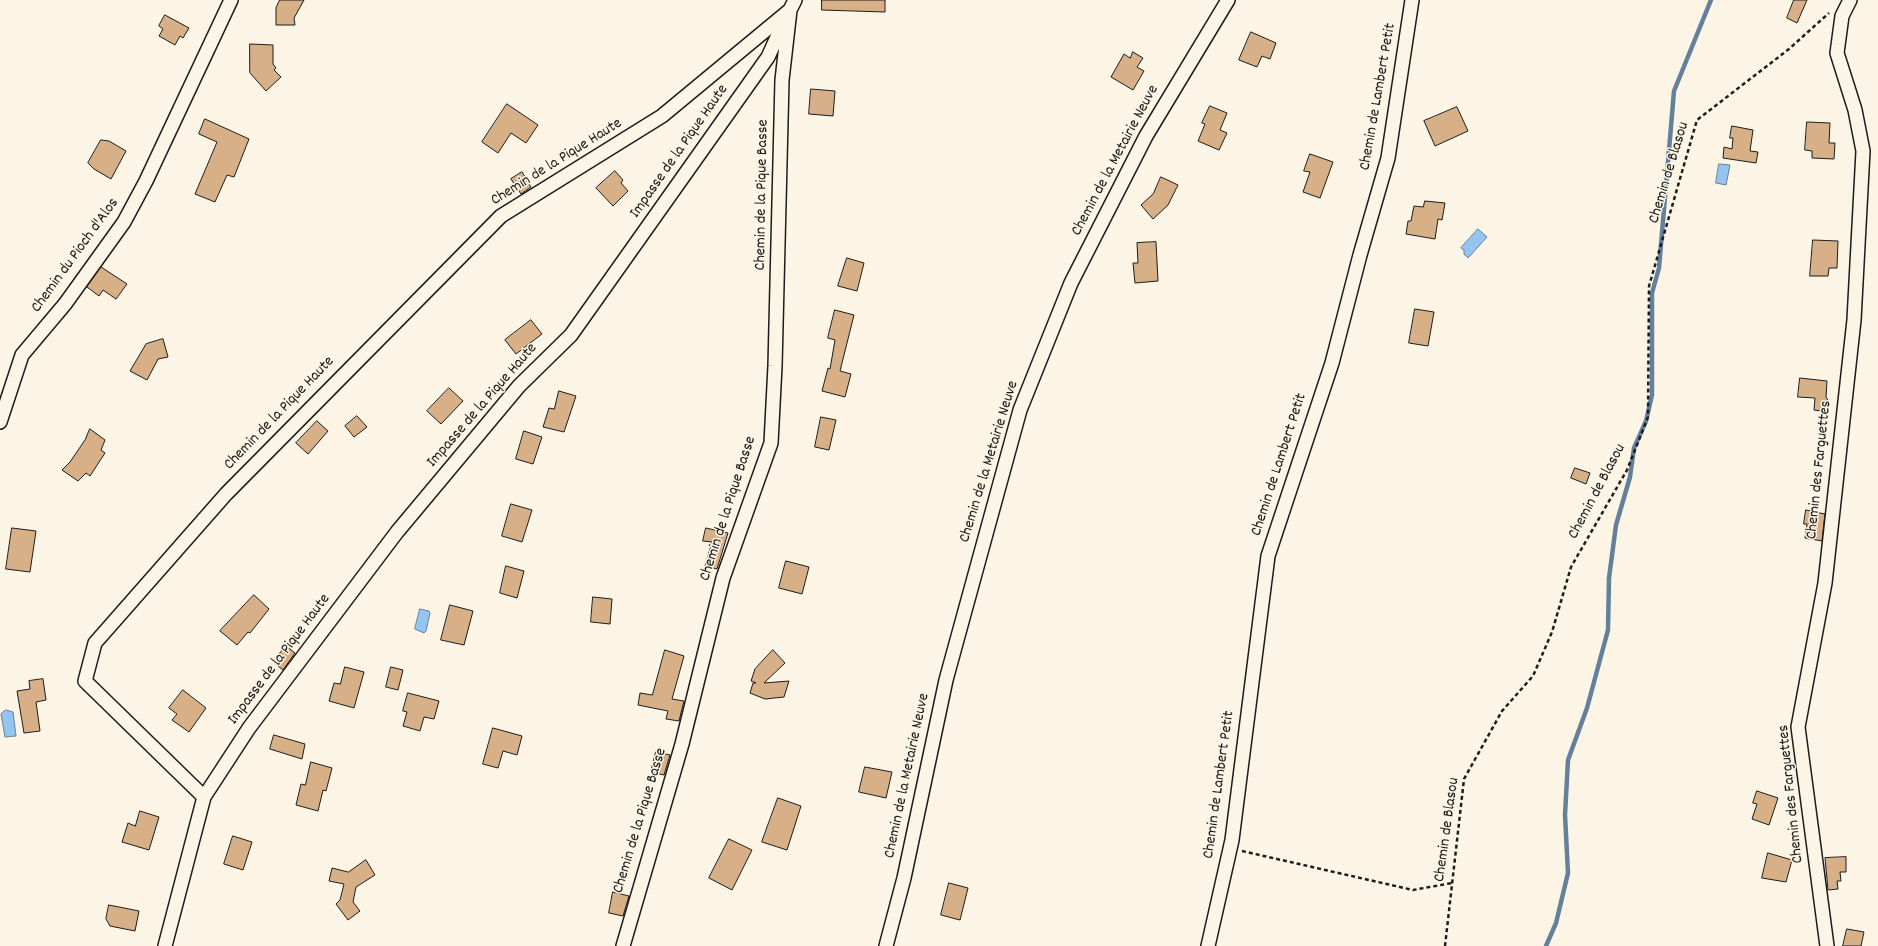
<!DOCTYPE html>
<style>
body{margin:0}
canvas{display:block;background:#fcf5e5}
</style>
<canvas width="1878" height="946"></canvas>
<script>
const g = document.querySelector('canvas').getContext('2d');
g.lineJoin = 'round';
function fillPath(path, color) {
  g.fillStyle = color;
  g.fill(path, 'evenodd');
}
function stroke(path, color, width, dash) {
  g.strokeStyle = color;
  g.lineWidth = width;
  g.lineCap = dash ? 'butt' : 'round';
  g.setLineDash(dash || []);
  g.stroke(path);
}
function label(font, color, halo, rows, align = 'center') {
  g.font = font + ' Dekko,sans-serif';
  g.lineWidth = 3;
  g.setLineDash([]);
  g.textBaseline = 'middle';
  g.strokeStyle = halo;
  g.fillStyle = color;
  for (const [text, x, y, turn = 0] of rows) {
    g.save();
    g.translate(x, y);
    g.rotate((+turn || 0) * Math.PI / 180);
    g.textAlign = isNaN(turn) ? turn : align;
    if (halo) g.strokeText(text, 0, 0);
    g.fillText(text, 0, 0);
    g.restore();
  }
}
const water = new Path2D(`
 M1719,164l11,1 -4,20 -10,-2z
 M1478,229l9,8 -19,21 -4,-4v-4l-3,-2z
 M420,609l9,2 1,2 -4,18 -2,2 -9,-4z
 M6,710l7,2 3,24 -11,1 -4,-23z`);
const stream = new Path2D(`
 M1546,946l10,-23 12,-50 -3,-58 3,-55 19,-52 21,-78 1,-52 7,-53 14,-48 4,-29 12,-27 6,-26v-102l7,-25 15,-177 37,-91`);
const building = new Path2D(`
 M280,0h24l-10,18 1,7h-19v-17z
 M822,0h63v12l-63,-2z
 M1794,0h13l-10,23 -10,-5z
 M165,15l24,13 -6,10 -3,-2 -5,9 -16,-9 4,-7 -4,-3z
 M1251,32l25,11 -6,16 -8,-3 -5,11 -18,-7z
 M250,44l23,1v19l3,4 -2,2 7,7 -15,14 -16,-18z
 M1133,52l10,6 -6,9 7,4 -11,19 -22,-13 13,-23 6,4z
 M811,89l24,2 -2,25 -24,-2z
 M507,104l31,21 -12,18 -15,-10 -13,20 -16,-11z
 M1210,106l17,7 -7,17 7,3 -8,17 -21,-9 7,-17 -3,-1z
 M1457,107l11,24 -33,15 -11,-25z
 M205,119l44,20 -15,38 -7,-2 -12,27 -20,-8 22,-52 -18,-8z
 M1807,122l23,1 -1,20h6l-1,16 -22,-1v-7l-7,-1z
 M1732,126l21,4 -3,21 8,1 -2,11 -33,-5 1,-11 8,2 1,-11h-3z
 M101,140l8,1 17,10 -15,28 -17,-10 -6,-6z
 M1310,154l23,8 -13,36 -17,-6 7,-20 -6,-1z
 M615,171l8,9 -2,3 7,8 -15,15 -17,-18z
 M522,172l9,15 -10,7 -10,-15z
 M1161,177l17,8 -10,20 -15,14 -12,-14 12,-11z
 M1425,201l20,2 -3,17 -4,-1 -3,20 -29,-5 2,-13h3l3,-15 9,1z
 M1813,240l25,1 -1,27h-8l-1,8h-18z
 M1156,242l2,39 -23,2 -2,-20h5l-1,-20z
 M847,258l17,5 -7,28 -19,-5z
 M101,267l26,17 -11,15 -13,-9 -4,6 -12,-9z
 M1415,309l19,3 -6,34 -19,-3z
 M835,310l19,5 -14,56 11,3 -6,23 -23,-6 6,-23 2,1 5,-29 -7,-2z
 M531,320l11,14 -26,20 -11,-14z
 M163,339l5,18 -10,2 -11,21 -17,-9 16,-27z
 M1800,378l27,3 -1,16 3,5 -1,10 -14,-2 1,-12 -17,-1z
 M449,388l14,13 -22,23 -14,-13z
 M559,391l17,5 -12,36 -21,-5 6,-19 5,1z
 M357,416l10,11 -13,10 -9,-11z
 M821,417l15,3 -7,30 -14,-3z
 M317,421l11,10 -20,23 -12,-11z
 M90,429l15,11 -4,10 4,3 -15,23 -4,-3 -8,8 -16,-11 8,-8 15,-22z
 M524,431l18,6 -9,27 -17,-5z
 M1575,468l15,5 -4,11 -15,-6z
 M511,504l21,6 -10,32 -20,-6z
 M1806,510l19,4 -3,27 -17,-3 2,-14h-3z
 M12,528l24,3 -6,41 -24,-3z
 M706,528l22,5 -11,36 -12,-3 7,-24 -9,-1z
 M786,561l23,6 -7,27 -23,-6z
 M506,566l18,5 -7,27 -17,-5z
 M254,595l15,14 -19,24 -2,-1 -11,13 -17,-14z
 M593,597l19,2 -2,25 -19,-2z
 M450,605l23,6 -9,34 -23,-5z
 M286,646l9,7 -12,17 -10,-8z
 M665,650l19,6 -12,43 12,2 -5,20 -13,-2 2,-8 -30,-6 2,-12 12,2z
 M773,650l12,13 -21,20 25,-2 -5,16 -19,2 -15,-6 3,-10h3l-5,-2 4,-12z
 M345,667l19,5 -10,36 -25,-7 5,-18 6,1z
 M391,667l12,3 -5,20 -12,-3z
 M43,679l3,21 -10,2 4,29 -16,2 -7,-42 13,-2 -1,-8z
 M183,690l23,18 -17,24 -17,-12 5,-6 -8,-6z
 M408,693l31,8 -5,18 -10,-2 -4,14 -17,-5 4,-14 -4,-1z
 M493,728l29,8 -5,19 -14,-4 -5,17 -15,-4z
 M274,735l31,9 -3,15 -32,-10z
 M656,752l14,3 -6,20 -13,-3z
 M311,762l21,6 -6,23 -3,-1 -5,21 -22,-6 5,-21 4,1z
 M865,767l27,5 -6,26 -27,-6z
 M1757,791l21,7 -9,27 -17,-6 5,-15 -4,-1z
 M778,798l23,8 -14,44 -25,-8z
 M140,811l19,6 -10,33 -27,-8 6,-19 7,3z
 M233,836l19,6 -9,28 -19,-6z
 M729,839l23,11 -20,40 -23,-12z
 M1768,853l24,7 -6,22 -24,-4z
 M1846,857v15h-6l1,9h-4l1,8 -10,1 -3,-32z
 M366,860l9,15 -19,12 -3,15 7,9 -12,9 -12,-16 4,-4 4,-16 -15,-3 3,-13 16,4z
 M949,883l19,5 -8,32 -19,-5z
 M613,892l16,4 -6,20 -14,-3z
 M109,905l30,6 -4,20 -25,-5 -4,-7z
 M1847,929l17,3 -3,14h-18z`);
const path = new Path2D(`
 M1242,851l171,39 39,-7
 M1445,946l19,-167 38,-68 31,-35 19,-44 19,-65 56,-97 21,-53 1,-131 48,-166 92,-71 40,-36`);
const minor = new Path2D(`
 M0,422l22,-67 43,-51 59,-82 22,-41 85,-181
 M204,797l45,-69 148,-196 122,-146 52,-51 197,-278 20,-44
 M165,946l39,-149 -119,-116 10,-38 131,-149 275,-278 161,-100 128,-106
 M623,946l59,-202 41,-166 48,-135 4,-77 7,-286 8,-70 5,-10
 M886,946l18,-68 42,-198 74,-270 51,-127 75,-147 82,-136
 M1208,946l24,-106 36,-284 64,-193 28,-108 28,-97 24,-158
 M1827,946l-29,-219 27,-144 29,-263 9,-169 -8,-41 -18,-57 5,-37 8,-16`);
const streetNames = [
 ["Chemin de Lambert Petit",1379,97,-80],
 ["Impasse de la Pique Haute",680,152,-55],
 ["Chemin de la Metairie Neuve",1116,161,-62],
 ["Chemin de la Pique Haute",557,163,-32],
 ["Chemin de Blasou",1670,173,-73],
 ["Chemin de la Pique Basse",763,195,-89],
 ["Chemin du Pioch d'Alos",76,256,-54],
 ["Impasse de la Pique Haute",483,406,-49],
 ["Chemin de la Pique Haute",280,414,-46],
 ["Chemin de la Metairie Neuve",990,462,-73],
 ["Chemin de Lambert Petit",1280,465,-72],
 ["Chemin des Farguettes",1820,470,-84],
 ["Chemin de Blasou",1598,492,-62],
 ["Chemin de la Pique Basse",729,509,-72],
 ["Impasse de la Pique Haute",280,660,-53],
 ["Chemin de la Metairie Neuve",908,776,-78],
 ["Chemin de Lambert Petit",1220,785,-82],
 ["Chemin des Farguettes",1792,794,-96],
 ["Chemin de la Pique Basse",641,821,-73],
 ["Chemin de Blasou",1448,830,-82]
];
fillPath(water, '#94c4ef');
stroke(water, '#64819b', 1);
stroke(stream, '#64819b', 4.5);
fillPath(building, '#d7b088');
stroke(building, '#1c1c1c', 1);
stroke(minor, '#1c1c1c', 16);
stroke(path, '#1c1c1c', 2.5, [4, 3]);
stroke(minor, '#fcf5e5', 13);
label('16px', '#1c1c1c', '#fcf5e5', streetNames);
</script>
